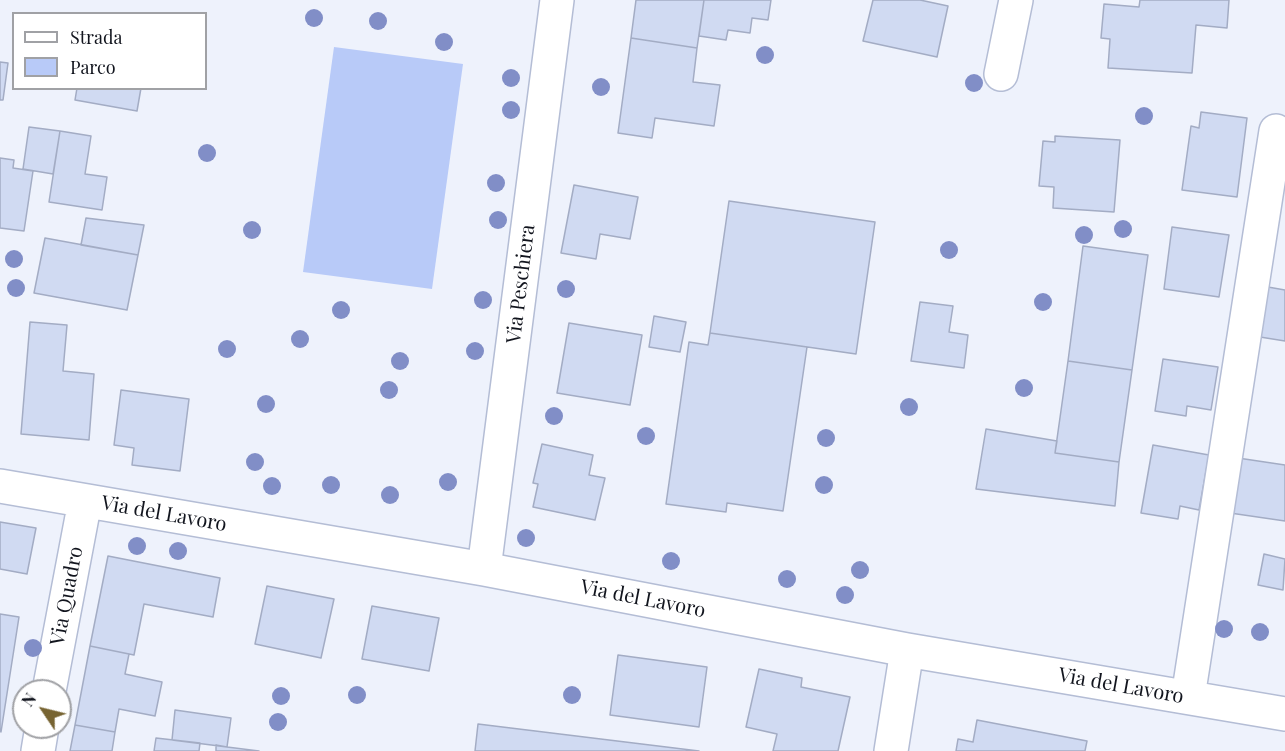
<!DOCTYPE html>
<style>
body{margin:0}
#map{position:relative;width:1285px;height:751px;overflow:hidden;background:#eef2fc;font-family:"Playfair Display",serif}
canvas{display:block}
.legend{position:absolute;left:12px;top:12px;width:195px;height:78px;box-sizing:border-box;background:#fff;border:2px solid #a0a1a5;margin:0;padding:8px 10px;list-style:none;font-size:18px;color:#12151e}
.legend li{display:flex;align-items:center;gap:12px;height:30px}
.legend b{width:30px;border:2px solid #a0a1a5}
.north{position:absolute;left:12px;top:679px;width:60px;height:60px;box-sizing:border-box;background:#fff;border:2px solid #a0a1a5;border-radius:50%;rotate:305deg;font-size:16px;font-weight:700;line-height:24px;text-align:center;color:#12151e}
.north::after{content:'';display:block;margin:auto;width:21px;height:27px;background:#776432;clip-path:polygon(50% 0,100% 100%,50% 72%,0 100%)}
</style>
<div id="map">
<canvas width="1285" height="751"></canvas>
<ul class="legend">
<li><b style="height:8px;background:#fff"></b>Strada</li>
<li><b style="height:16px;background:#b8caf8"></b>Parco</li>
</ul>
<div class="north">N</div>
</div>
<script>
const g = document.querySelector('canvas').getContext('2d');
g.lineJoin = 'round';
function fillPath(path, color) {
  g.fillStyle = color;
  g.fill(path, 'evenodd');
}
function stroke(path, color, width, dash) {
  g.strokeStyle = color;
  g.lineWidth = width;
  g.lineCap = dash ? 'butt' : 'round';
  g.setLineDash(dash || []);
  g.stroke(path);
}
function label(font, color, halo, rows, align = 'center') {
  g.font = font + ' "Playfair Display",serif';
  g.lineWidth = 5;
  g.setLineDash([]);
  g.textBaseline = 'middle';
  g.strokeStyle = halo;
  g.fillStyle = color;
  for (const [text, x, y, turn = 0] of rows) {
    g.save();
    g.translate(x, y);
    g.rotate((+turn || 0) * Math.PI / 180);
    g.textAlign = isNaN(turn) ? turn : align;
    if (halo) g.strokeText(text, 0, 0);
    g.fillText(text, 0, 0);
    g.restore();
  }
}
const green = new Path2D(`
 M334,47l129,17 -31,225 -129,-17z`);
const building = new Path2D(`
 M636,0h68l-7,48 -66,-10z
 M704,0h67l-3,20 -16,-2 -2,15 -22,-3 -2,10 -27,-4z
 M873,0h47l28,6 -11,51 -74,-16z
 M1140,0h89l-2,28 -31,-3 -4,48 -84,-5 2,-29 -9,-1 3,-34 35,3z
 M631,38l66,10 -4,34 27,3 -6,41 -59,-8 -3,20 -34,-5z
 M0,62l8,1 -5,37h-3z
 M77,88h64l-4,23 -62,-11z
 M1201,112l46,6 -10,79 -55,-7 9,-64 8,2z
 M29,127l31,4 -7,43 -30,-5z
 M60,131l31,5 -6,38 22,3 -5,33 -53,-8z
 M1055,136l65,4 -6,72 -61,-4 1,-21 -15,-1 4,-45 12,1z
 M0,158l14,2 -1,8 20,3 -9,60 -24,-3z
 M574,185l64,12 -8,42 -30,-5 -4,25 -35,-6z
 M729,201l146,21 -19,132 -146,-21z
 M86,218l58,7 -6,30 -57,-10z
 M1172,227l57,8 -10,62 -55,-8z
 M45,238l93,17 -11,55 -93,-17z
 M1083,246l65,9 -16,115 -64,-9z
 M1268,287l17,3v51l-25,-4z
 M920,302l33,4 -4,26 19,3 -4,33 -53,-7z
 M654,316l32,6 -6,30 -31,-5z
 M30,322l37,3 -4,46 31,3 -5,66 -68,-6z
 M569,323l73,12 -12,70 -73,-12z
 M710,333l97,14 -24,164 -56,-8 -1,9 -60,-8 23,-162 19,3z
 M1163,359l55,8 -7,43 -24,-4 -1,10 -31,-5z
 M1068,361l64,9 -13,92 -64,-9z
 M121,390l68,9 -9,72 -48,-6 2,-17 -20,-3z
 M986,429l71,12 -2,12 64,9 -4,44 -139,-17z
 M542,444l51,11 -4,20 16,3 -10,42 -62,-13 5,-23 -5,-1z
 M1153,445l56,10 -10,55 -19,-4 -2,13 -37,-6z
 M1238,458l47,7v56l-55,-8z
 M0,522l36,6 -9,46 -27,-5z
 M1264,554l21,5 -2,31 -25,-5z
 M108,556l112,22 -7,39 -69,-13 -10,51 -44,-9z
 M267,586l67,13 -13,59 -66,-14z
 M372,606l67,12 -10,53 -67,-12z
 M0,614l19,3 -18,115 -1,-1z
 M90,646l39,8 -4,20 37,8 -7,34 -36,-7 -4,23 -40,-7z
 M618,655l89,12 -8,60 -89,-12z
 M759,669l43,9 -1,9 49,10 -12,54h-65l4,-17 -31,-7z
 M175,710l56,8 -4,29 -55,-7z
 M977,720l110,21 -2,10h-129l2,-12 15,3z
 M478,724l221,27h-224z
 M75,725l40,7 -3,19h-42z
 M156,738l44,5 -1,8h-45z
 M216,745l11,2 32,4h-43z`);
const minor = new Path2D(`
 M1001,74l15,-74
 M0,486l484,83 423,81 378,64
 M484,569l73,-569
 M49,691l36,-190
 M1188,697l88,-566
 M38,751l4,-24
 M891,751l16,-101`);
const trees = [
 [314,18],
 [378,21],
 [444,42],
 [765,55],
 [511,78],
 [974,83],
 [601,87],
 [511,110],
 [1144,116],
 [207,153],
 [496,183],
 [498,220],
 [1123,229],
 [252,230],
 [1084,235],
 [949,250],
 [14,259],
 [16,288],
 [566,289],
 [483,300],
 [1043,302],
 [341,310],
 [300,339],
 [227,349],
 [475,351],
 [400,361],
 [1024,388],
 [389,390],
 [266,404],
 [909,407],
 [554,416],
 [646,436],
 [826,438],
 [255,462],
 [448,482],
 [331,485],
 [824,485],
 [272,486],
 [390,495],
 [526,538],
 [137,546],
 [178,551],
 [671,561],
 [860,570],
 [787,579],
 [845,595],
 [1224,629],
 [1260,632],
 [33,648],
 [357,695],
 [572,695],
 [281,696],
 [278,722]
];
const streetNames = [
 ["Via Peschiera",521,284,-83],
 ["Via del Lavoro",164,514,10],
 ["Via Quadro",67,596,-79],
 ["Via del Lavoro",643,599,11],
 ["Via del Lavoro",1121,686,10]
];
fillPath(green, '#b8caf8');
fillPath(building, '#d0daf2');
stroke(building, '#a3acc4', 1.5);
stroke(minor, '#b4bdd5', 36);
stroke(minor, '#fff', 33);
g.fillStyle = '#818ec7';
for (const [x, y] of trees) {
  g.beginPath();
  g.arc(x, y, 9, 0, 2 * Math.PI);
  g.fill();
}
label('20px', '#12151e', '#fff', streetNames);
</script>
